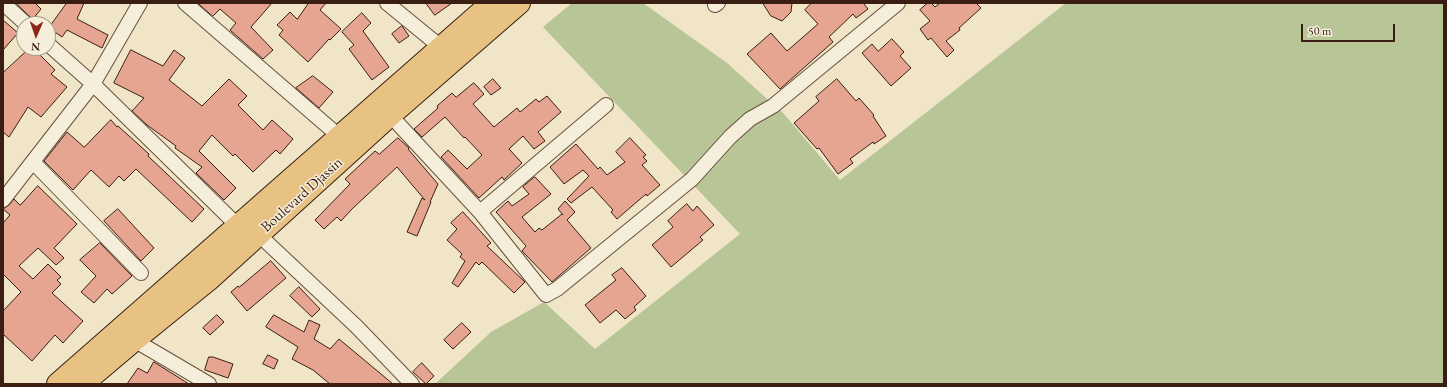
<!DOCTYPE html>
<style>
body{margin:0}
#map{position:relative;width:1447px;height:387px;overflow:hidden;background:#f0e5c6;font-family:"EB Garamond",serif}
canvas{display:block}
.frame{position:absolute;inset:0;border:4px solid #3a1e13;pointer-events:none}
.north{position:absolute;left:16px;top:16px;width:40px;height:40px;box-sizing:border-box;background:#f5eeda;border:1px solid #aa9b8a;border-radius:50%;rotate:182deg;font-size:11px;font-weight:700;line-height:16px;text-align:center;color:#3a1e13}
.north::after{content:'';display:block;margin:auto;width:14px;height:18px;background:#8f2418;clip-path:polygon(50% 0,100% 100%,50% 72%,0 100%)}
.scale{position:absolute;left:1301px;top:24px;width:94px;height:18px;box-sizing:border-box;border:2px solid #3a1e13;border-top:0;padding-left:5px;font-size:12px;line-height:14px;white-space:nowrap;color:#3a1e13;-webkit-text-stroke:3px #f5eeda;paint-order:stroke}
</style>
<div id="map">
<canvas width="1447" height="387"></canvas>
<div class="frame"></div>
<div class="north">N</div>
<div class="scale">50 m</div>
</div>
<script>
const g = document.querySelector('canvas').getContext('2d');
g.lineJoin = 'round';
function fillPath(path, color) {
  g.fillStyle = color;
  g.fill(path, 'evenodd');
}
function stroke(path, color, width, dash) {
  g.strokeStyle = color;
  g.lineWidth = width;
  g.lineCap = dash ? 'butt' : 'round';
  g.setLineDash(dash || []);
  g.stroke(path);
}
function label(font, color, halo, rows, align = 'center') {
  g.font = font + ' "EB Garamond",serif';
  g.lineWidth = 3;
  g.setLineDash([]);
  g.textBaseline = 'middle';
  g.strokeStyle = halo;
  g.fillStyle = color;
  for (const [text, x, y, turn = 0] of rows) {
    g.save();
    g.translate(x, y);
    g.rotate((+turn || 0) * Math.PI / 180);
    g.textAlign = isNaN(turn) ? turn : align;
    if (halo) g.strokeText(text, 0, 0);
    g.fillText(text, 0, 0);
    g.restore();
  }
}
const green = new Path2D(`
 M572,3h71l84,60 57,51 56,66 226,-177h378v381h-1009l56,-52 53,-30 51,47 145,-115 -197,-207z`);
const building = new Path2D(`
 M16,3h19l6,6 -8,10z
 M67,3h17l-7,16 31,16 -6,13 -35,-18 -5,7 -13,-9z
 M198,3h74l-21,24 22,23 -10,9 -33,-29 6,-7 -16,-14 -7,7z
 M309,3h17l-6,7 21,19 -11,11 -1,-1 -21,23 -29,-27 4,-5 -6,-5 13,-13 7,7z
 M426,3h26l-17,12z
 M763,3h29l-1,9 -9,9 -11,-5z
 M812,3h53l-1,1 4,5 -12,9 -3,-4 -24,23 4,5 -53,47 -33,-35 24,-21 16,18 31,-27 -13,-14z
 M928,3h3l4,4 5,-4h36l5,5 -22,20 1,2 -14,11 8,9 -7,7 -16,-19 -3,2 -8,-11 10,-8 -10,-11z
 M362,13l9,10 -8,8 26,36 -17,13 -23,-31 5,-4 -12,-13z
 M3,20l15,13 -15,17z
 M402,26l7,10 -10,7 -7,-9z
 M892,39l12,13 -4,4 11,12 -20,18 -29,-33 10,-9 6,7z
 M30,48h3l22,22 -4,4 16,13 -26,30 -13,-10 -19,30 -6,-5v-59z
 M131,50l32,16 11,-16 11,8 -16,22 33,26 27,-27 18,17 -9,9 25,25 9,-10 21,19 -13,15 -4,-4 -23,22 -18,-18 -2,2 -21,-21 -13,16 37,37 -12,12 -28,-27 6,-6 -27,-19 1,-2 -29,-21 -15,-14 12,-13 -30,-15z
 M313,76l20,16 -14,16 -23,-20z
 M493,79l8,9 -10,7 -7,-8z
 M837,79l19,22 3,-3 15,17 -1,1 13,20 -12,8 -1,-2 -23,17 3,4 -15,11 -19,-26 -2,1 -23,-26 25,-22 -3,-4z
 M474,83l10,11 -11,10 21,23 23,-19 3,4 16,-13 3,3 8,-6 14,16 -23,20 7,9 -11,8 -11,-13 -14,13 13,14 -18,17 -2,-3 -23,21 -38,-41 7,-7 19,19 15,-14 -17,-18 -1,1 -19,-21 -23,20 -8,-8 24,-21 -1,-2 15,-13 4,4z
 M111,120l6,7 1,-1 31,28 -1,2 56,53 -12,13 -56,-53 -12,12 -5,-5 -10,11 -18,-17 -18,20 -29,-29 23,-29 17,15z
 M398,138l11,10 -1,1 30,35 -8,18h1l-14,34 -10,-4 15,-34 3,2 -28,-33 -45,42 -11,12 -4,-4 -13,12 -9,-9 35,-36 -5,-5 30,-28 4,3z
 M630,138l16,17 -3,2 4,4 -5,4 18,20 -13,11 -1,-2 -29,25 -6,-7 2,-2 -21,-23 -21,16 -4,-4 22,-23 -6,-6 -19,14 -14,-17 26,-23 22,25 2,-2 7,8 18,-13 -9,-10z
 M535,177l16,17 -29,23 13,15 4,-4 3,2 20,-16 1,1 -5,-6 7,-8 10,11 -8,8 24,28 -39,34 -30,-31 4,-5 -30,-34 12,-11 4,5 17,-12 -6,-7z
 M38,186l39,38 -23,24 10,10 -8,7 -18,-17 -19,18 14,13 15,-15 13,13 -4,3 4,4 -9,9 31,28 -20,22 -8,-8 -23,26 -29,-27v-23l18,-19 -18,-18v-51l7,-8 -7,-6 6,-4 5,-6 6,6z
 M687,204l6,7 4,-5 17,19 -14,12 3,3 -32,27 -19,-22 21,-18 -5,-6z
 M118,209l36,39 -13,13 -37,-40z
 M463,212l28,31 -4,3 38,36 -11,11 -32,-31 -3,3 -3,-3 -18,25 -6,-4 13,-22 -5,-4 2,-3 -15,-14 10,-11 -6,-6z
 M100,243l32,33 -20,18 -5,-5 -13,14 -13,-11 15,-16 -16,-16z
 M271,261l15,17 -39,33 -16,-19 7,-6 1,1z
 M622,268l24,28 -12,11 2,3 -11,9 -9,-9 -16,13 -15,-18 31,-25 -4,-5z
 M299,287l21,22 -8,8 -22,-21z
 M217,315l7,7 -14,13 -7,-7z
 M274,315l30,17 5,-12 11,5 -6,14 16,10 9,-10 54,45h-63l-17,-14 -21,-11 6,-12 -32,-20z
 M462,323l9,9 -18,17 -9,-9z
 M268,355l10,5 -4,9 -11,-5z
 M209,357h4l20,7 -5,14 -23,-8z
 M154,362l35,22h-62l11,-16 9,5z
 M422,363l12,13 -8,8 -13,-12z`);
const street = new Path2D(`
 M3,3l23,21
 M185,3l154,133
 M387,3l55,45
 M715,5l3,-2
 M48,44l45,40 145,142
 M390,115l90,97 66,83 11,-6 135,-110 38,-42 20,-18 23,-13 125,-103
 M33,162l108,111
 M3,200l90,-116 47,-81
 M480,212l126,-107
 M258,234l98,92 56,58
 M134,340l75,44`);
const highway = new Path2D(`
 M58,384l434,-381
 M82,384l52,-44 74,-60 182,-165 129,-112`);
const streetNames = [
 ["Boulevard Djassin",302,195,-42]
];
fillPath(green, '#b7c597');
fillPath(building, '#e6a590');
stroke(building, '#3a1e13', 1);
stroke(street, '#685040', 16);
stroke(highway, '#3a1e13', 24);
stroke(street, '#f5eeda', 14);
stroke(highway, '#e8c283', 22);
label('15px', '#3a1e13', '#f5eeda', streetNames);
</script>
